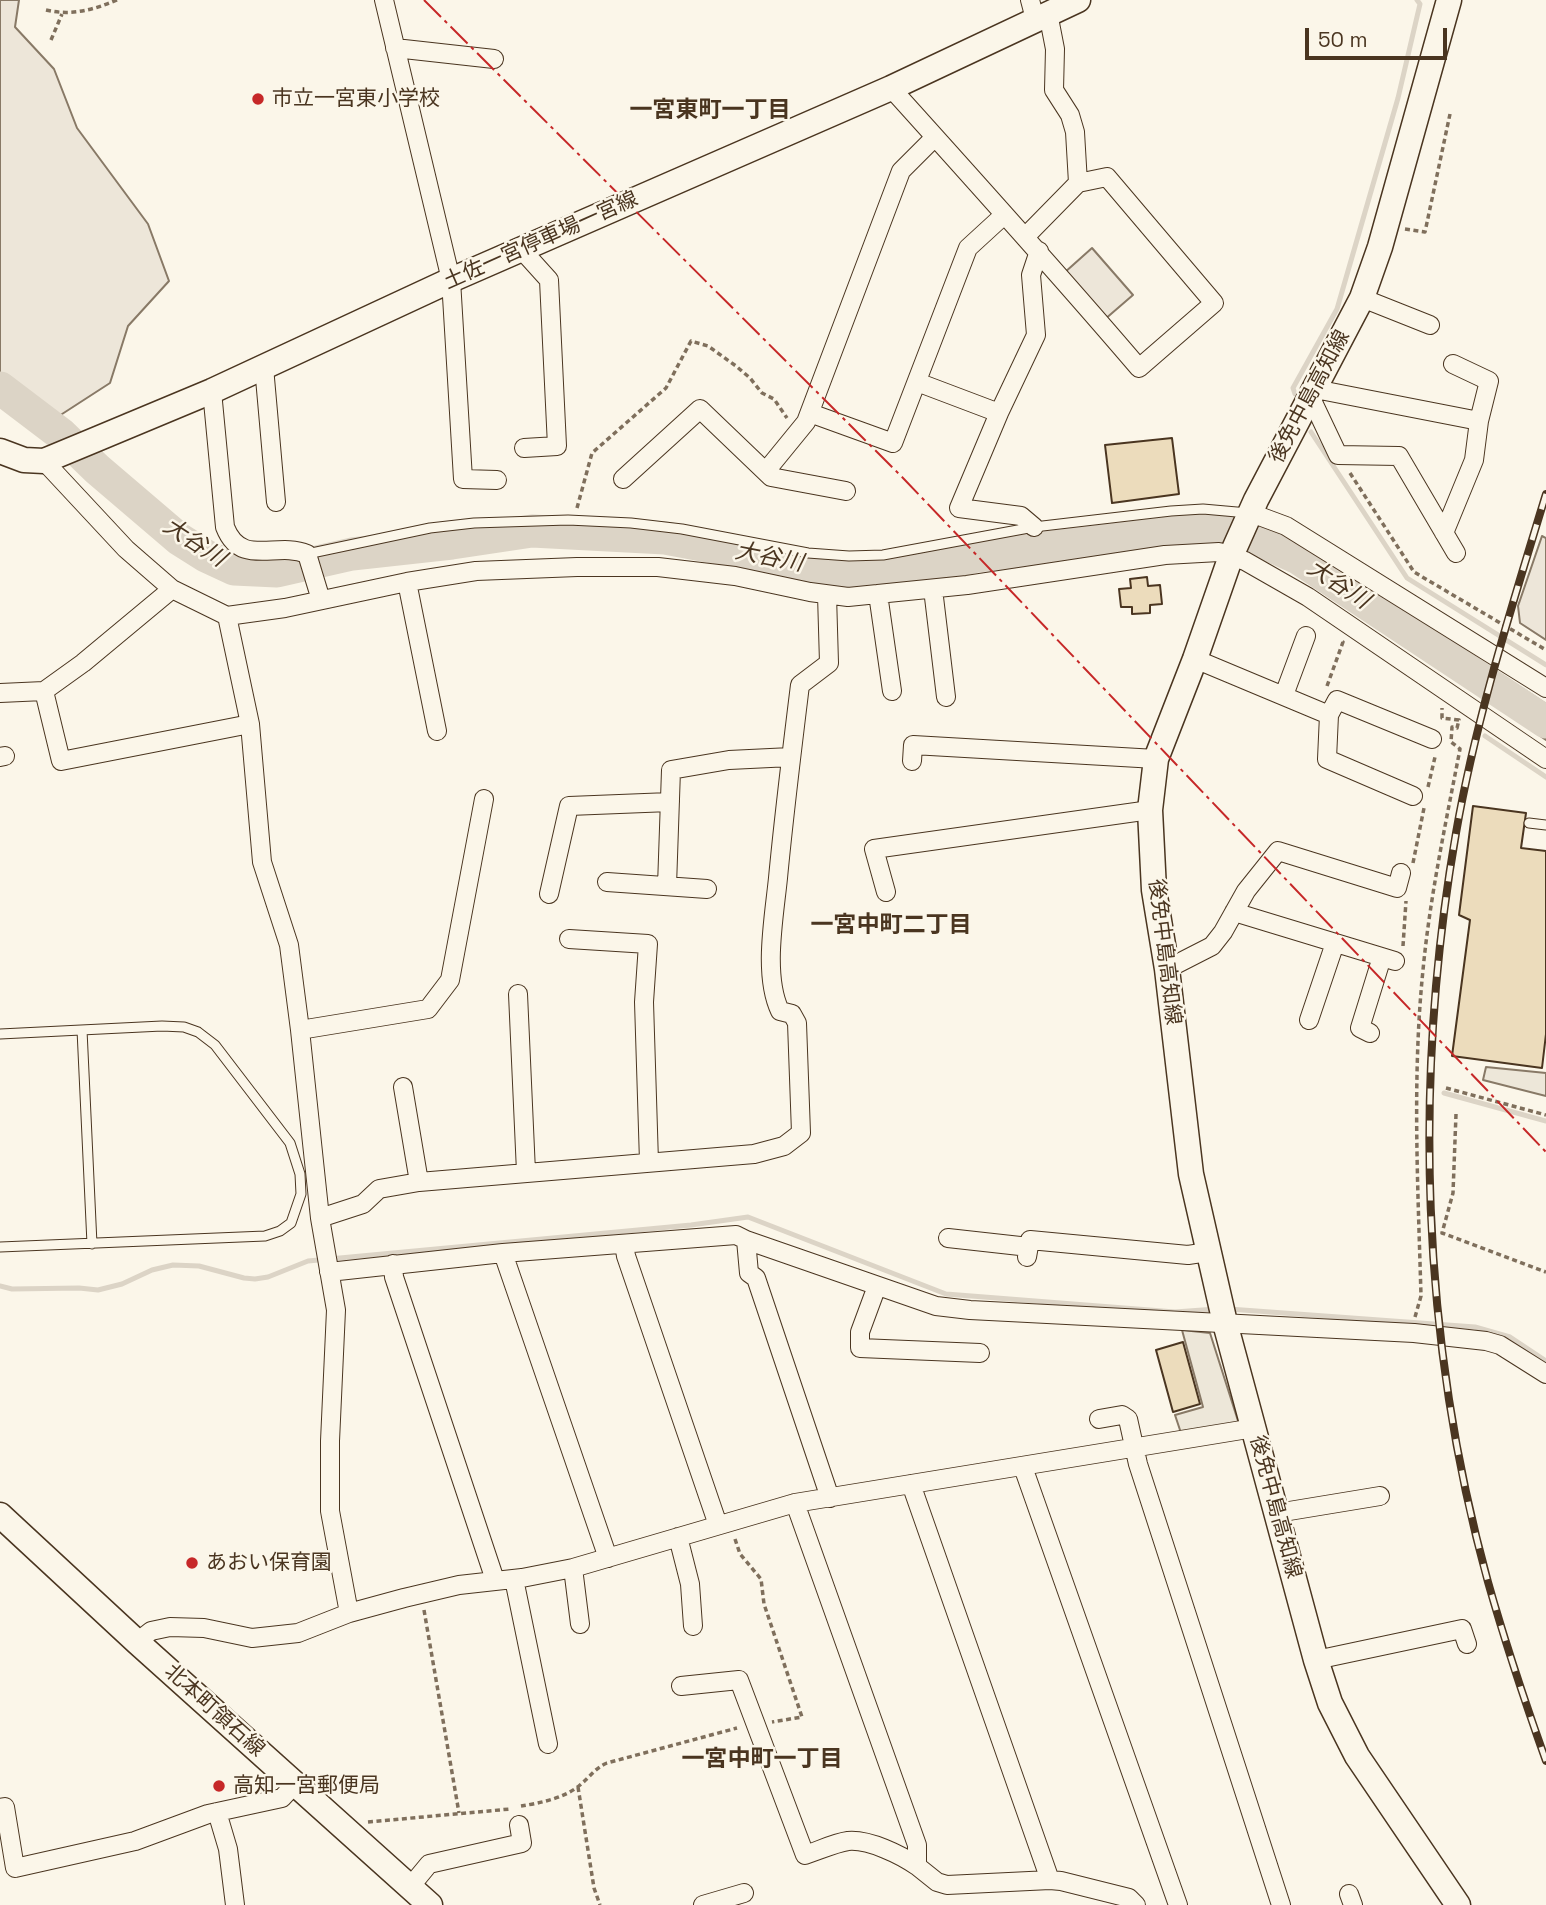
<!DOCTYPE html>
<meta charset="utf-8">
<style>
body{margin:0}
#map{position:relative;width:1546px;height:1905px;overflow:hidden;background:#fbf6e9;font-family:"Space Grotesk",sans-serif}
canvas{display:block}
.scale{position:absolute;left:1305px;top:28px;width:142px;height:32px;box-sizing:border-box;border:4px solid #4a3520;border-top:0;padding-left:9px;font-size:21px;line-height:24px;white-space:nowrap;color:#4a3520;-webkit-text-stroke:5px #fbf6e9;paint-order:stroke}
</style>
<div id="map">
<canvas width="1546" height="1905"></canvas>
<div class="scale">50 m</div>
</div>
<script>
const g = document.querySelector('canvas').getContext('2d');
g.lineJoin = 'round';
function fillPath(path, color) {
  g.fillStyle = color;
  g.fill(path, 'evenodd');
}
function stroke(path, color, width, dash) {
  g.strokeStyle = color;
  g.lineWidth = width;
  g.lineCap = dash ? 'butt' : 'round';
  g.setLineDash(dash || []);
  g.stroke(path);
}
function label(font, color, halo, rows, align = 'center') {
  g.font = font + ' "Space Grotesk","Noto Sans JP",sans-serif';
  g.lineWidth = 5;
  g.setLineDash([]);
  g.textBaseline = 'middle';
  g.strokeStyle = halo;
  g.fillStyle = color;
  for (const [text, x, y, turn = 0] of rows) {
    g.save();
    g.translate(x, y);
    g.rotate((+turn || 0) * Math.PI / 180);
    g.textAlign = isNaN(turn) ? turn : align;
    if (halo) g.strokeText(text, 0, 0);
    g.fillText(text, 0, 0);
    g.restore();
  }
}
const green = new Path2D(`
 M0,0h19l-4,27 39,42 23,59 71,96 21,57 -41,45 -18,57 -51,33 -59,-15z
 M1092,248l41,47 -29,25 -40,-47z
 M1542,536l4,2v102l-26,-17 -2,-17z`);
const parking = new Path2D(`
 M1486,1067l60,6v23l-63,-16z
 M1182,1330l28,3 29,91 -57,12 -7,-21 28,-8z`);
const water = new Path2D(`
 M1502,675l44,29v36l-52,-36z`);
const stream = new Path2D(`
 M1295,394l-2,-6 44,-79 61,-211 22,-94 -3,-4
 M1311,432l96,146 139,87
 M1485,736l61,41
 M1444,1093l102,28
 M0,1286l12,3 67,-1 19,2 24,-6 30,-14 21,-5 26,1 45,12 11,1 13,-2 40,-16 383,-36 57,-8 198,77 229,18 41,-3
 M1229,1309l246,18 35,10 36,24`);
const river = new Path2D(`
 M0,388l62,47 35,34 82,70 27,17 28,13 43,2 75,-17 100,-11 80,-12 133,7 186,35c43,1 85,-7 126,-17l226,-27 28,-1 67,30 248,164`);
const building = new Path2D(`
 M1172,438l7,56 -67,9 -7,-58z
 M1147,577l1,9 12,-1 2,19 -12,1v8l-18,1v-7h-11l-2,-18 12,-1 -1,-9z
 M1473,806l53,7 -5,35 25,3v183l-4,34 -90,-12 18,-136 -11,-5z
 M1183,1342l17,62 -27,8 -17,-62z`);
const path = new Path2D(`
 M46,10c25,6 47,0 71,-10
 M51,40l11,-26
 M1405,229l20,3 25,-118
 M1350,473l64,99 132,78
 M577,508l15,-55 74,-65 25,-47 17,5 28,20 14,12 12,15 12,6 13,19
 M1327,686l16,-44 -2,-1
 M1428,787l7,-30
 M1413,863l11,-55
 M1403,946l3,-45
 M1446,1088l100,27
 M1456,1114l-3,79 -11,40 104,39
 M1415,1317l6,-21c-3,-109 -9,-218 2,-326 7,-74 23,-148 37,-221l-9,-7 1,-15 5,1 2,-8 -17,-2v-10
 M735,1539l5,15 21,25 3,25 38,113 -30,5
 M424,1610l35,203
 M578,1787l16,101 6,17
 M521,1806c19,-3 44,-8 59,-21 10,-8 15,-17 27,-22l130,-35
 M368,1822l142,-13`);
const lane = new Path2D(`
 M307,554l123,-26 44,-5 94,-3 63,3 51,6 126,24 41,3 34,-1 151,-28 137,-16 32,-2 45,4
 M1529,823l17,2
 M82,1030l10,214
 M0,1034l162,-8 22,1 14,5 17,13 75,98 10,31 1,20 -10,29 -11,8 -15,5 -265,11`);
const street = new Path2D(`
 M384,0l67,280 12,199 34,1
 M1030,0l5,19
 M1048,13l7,36 -1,41 16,25 5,17 3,51
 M395,48l99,11
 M891,88c84,93 167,185 248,280l75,-65 -107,-126 -29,6 -52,53
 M521,249l28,31 8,166 -33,2
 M1362,298l68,27
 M264,367l12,135
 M917,382l82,31
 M1315,389l164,32
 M212,391l13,136c16,41 51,14 82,27l14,46
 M1311,398l27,57 61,1 57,97
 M810,413l83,30 75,-195 36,-33
 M44,461l82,88 46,40 55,27 58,-8 122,-26 69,-11 101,-4h81l77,9 75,16 38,5 119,-12 198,-30 54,-3 26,9 63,36 238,162
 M766,471l40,-49 95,-251 34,-34
 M623,479l77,-70 71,68 75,14
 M1251,513l35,13 260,162
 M1034,527l-13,-11 -62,-8 40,-95 37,-78 -5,-60 8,-24
 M1444,533l30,-73 5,-39 10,-40 -36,-17
 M407,582l30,149
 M933,589l13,108
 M878,594l14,97
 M227,616l23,108 12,138 27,83 11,85 20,188
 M1195,659l134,56 -2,44 86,37
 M44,691l17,70 189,-37
 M0,693l44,-2 39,-28 89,-74
 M1284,695l22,-59
 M1329,715l8,-15 95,39
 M0,757l5,-1
 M912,761l1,-16 243,14
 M607,882l100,7
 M667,886l4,-116 58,-10 62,-3
 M886,892l-12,-43 276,-39
 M549,894l20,-88 101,-4
 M1234,912l161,49
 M569,939l79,5 -4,58 5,160
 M1167,969l45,-23 11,-14 23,-41 32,-40 119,37 4,-15
 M518,994l8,178
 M1309,1020l26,-77
 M300,1030l128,-21 22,-29 34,-181
 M1370,1033l-10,-5 22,-71
 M403,1087l16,95
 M948,1238l81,9
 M746,1240l190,66 34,4 444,23 72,8 14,4 46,29
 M624,1244l2,12 92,269
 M503,1253l105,305
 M1027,1257l3,-17 158,15 20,-3
 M393,1264l1,13 101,303
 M329,1272l174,-19 233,-18 10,5 3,33 7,5 74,220
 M877,1286l-17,46v16l120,5
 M1099,1419l23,-4 6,4 10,45 143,441
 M1023,1467l155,438
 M911,1484l139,396 11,1 68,17 7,7
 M795,1503l122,342v21l20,16 10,3 103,-5
 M1277,1513l103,-17
 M678,1537l12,47 3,42
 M573,1568l7,56
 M514,1579l34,165
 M349,1613l-19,-102v-70l6,-131 -16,-92 43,-14 16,-15 40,-7 335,-28 30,-8 17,-13 -4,-110 -5,-9 -12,-3c-17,-36 -6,-93 -2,-133 6,-64 14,-128 22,-193l29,-22 -2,-68
 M137,1642l14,-11 19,-4 34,1 48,10 46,-5 51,-20 55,-15 55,-13 63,-7 51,-10 222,-65 459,-75
 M1316,1660l146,-31 5,15
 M681,1686l58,-6 66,175c13,-4 29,-12 43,-14 21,-2 53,14 69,25
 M0,1808l5,-1 10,61 120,-27 73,-27 74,-16 13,-14
 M217,1812l11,37 7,56
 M410,1887l19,-23 93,-21 -3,-18
 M1349,1894l4,11
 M703,1905l41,-12`);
const secondary = new Path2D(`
 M1449,0l-69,247 -18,51 -106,202 -25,56 -36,103 -39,100 -6,51 4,80 13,79 24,205 34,149 91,337 14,43 27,53 101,149
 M0,451l24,9 20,1 53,-22 115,-48 239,-111 440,-192 187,-88
 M0,1515l137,127 293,263`);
const rail = new Path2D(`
 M1546,494c-34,112 -70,224 -90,339 -43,247 -35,506 32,749 17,60 37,120 58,179`);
const power = new Path2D(`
 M424,0l479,478 643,674`);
const markers = [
 [258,99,7,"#c62828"],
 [192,1563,7,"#c62828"],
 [219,1786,7,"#c62828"]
];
const poiNames = [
 ["市立一宮東小学校",272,99],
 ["あおい保育園",206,1563],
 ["高知一宮郵便局",233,1786]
];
const streetNames = [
 ["土佐一宮停車場一宮線",541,241,-24],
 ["後免中島高知線",1310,397,-62],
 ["後免中島高知線",1164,952,83],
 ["後免中島高知線",1275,1507,75],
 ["北本町領石線",214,1711,42]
];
const neighbourhoodNames = [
 ["一宮東町一丁目",710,111],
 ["一宮中町二丁目",891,926],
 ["一宮中町一丁目",762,1760]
];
const waterNames = [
 ["大谷川",194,543,33],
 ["大谷川",769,558,11],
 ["大谷川",1338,585,33]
];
fillPath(green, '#ede6d9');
stroke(green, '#887966', 2);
fillPath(parking, '#ede7d9');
stroke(parking, '#887966', 2);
fillPath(water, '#dcd4c6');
stroke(water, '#887966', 2);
stroke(stream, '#dcd4c6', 5);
stroke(river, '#dcd4c6', 33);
fillPath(building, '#ecdcbc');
stroke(building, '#4a3520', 2);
stroke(lane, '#4a3520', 11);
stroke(street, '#4a3520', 20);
stroke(secondary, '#4a3520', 27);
stroke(path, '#7f6f5c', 3.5, [5, 3.5]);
stroke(lane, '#fbf6e9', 9);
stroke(street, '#fbf6e9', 18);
stroke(secondary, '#fbf6e9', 24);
stroke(rail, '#4a3520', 8);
stroke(rail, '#fbf6e9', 5, [16]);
stroke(power, '#c62828', 2, [24, 5, 3.5, 5]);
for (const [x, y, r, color] of markers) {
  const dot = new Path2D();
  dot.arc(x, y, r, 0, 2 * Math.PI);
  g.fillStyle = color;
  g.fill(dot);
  stroke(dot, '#fbf6e9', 2.5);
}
label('21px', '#4a3520', '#fbf6e9', poiNames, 'left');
label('21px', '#4a3520', '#fbf6e9', streetNames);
label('bold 23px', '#4a3520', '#fbf6e9', neighbourhoodNames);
label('italic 23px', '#4a3520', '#fbf6e9', waterNames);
</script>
